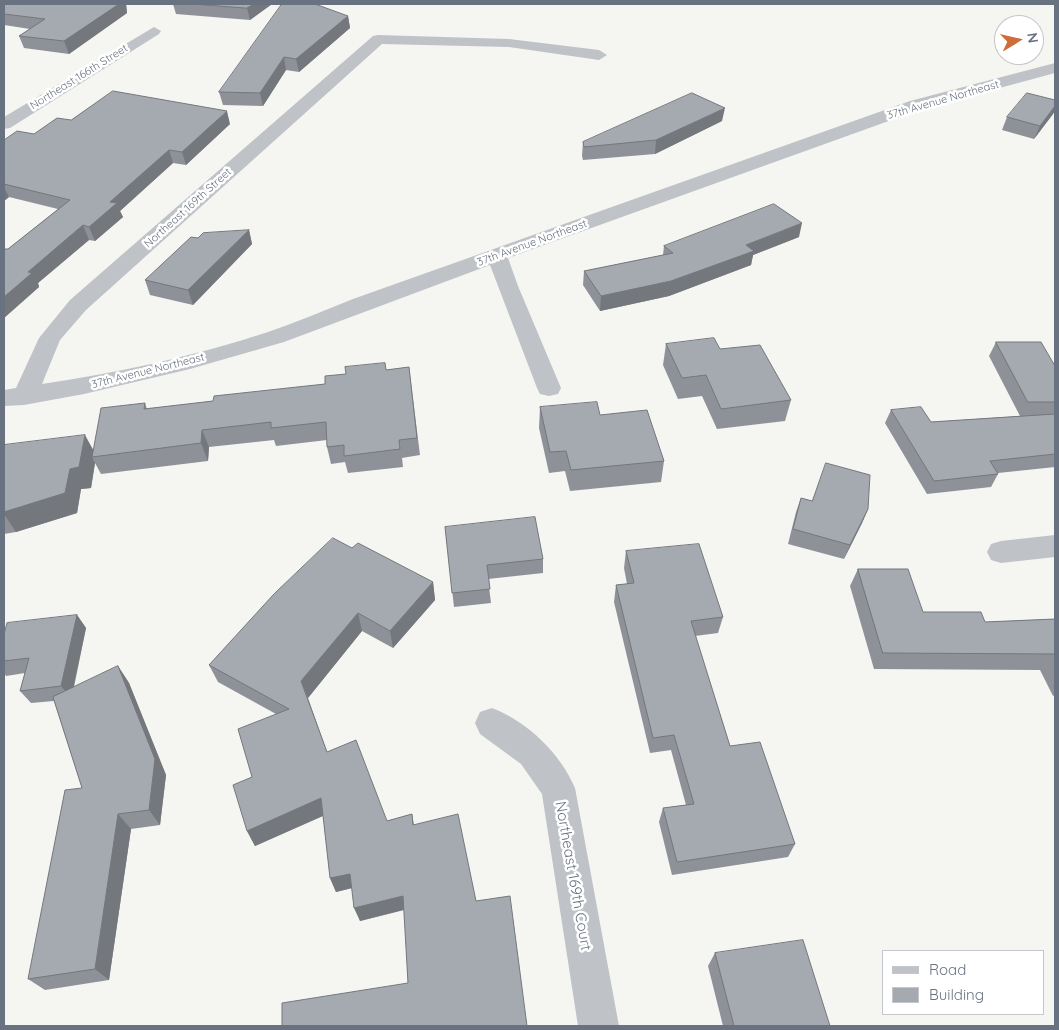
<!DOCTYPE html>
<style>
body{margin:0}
#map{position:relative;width:1059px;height:1030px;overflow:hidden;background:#f5f5f2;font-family:Quicksand,sans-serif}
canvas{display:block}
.frame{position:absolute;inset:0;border:5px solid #687280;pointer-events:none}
.legend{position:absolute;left:882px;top:950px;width:162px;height:65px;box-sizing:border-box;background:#fff;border:1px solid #c3c7cc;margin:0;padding:6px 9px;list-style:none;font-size:15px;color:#687280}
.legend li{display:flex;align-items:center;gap:10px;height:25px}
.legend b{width:25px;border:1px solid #c3c7cc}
.north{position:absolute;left:994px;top:15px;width:50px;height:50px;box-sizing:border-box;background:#fff;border:1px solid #c3c7cc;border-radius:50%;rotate:81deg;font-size:14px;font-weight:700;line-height:20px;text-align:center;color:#687280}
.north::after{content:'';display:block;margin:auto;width:18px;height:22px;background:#cf6d39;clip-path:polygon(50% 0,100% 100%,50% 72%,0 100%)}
</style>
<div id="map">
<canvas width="1059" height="1030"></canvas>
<div class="frame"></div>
<ul class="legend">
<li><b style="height:6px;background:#bfc2c6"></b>Road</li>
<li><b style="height:14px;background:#a5aab1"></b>Building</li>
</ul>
<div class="north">N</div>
</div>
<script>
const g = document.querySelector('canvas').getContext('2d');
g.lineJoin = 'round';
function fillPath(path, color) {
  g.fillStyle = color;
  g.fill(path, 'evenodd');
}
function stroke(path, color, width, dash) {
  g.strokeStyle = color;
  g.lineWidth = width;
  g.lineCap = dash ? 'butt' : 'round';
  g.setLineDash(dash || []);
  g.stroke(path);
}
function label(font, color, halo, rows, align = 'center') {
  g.font = font + ' Quicksand,sans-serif';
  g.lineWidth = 5;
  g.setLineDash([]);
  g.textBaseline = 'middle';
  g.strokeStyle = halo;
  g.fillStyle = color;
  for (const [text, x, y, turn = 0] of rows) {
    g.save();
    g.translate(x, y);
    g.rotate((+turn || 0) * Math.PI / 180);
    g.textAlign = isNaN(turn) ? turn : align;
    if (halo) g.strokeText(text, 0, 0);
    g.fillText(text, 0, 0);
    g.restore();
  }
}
const minor = new Path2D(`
 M154,27l7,4 -2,3 -149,94 -6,1v-12z
 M378,35l131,4 90,11 8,5 -8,5 -90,-13 -127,-3 -296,266 -26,30 -18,44c76,-11 153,-28 226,-52 29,-10 57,-22 85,-33l557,-198 145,-38v10l-133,36 -414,149 10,28 43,102 -3,6 -9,2 -9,-2 -3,-6 -47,-123 -206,77 -94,27 -106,25 -60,11 -20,1v-16l12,-2 23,-50 31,-38 303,-264z
 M1055,535v22l-54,6 -10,-3 -4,-8 4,-8 10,-3z
 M492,708c36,14 68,45 83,80l44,238h-41l-36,-232 -21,-30 -41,-30 -5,-11 5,-11z`);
const wall = new Path2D(`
 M4,4h122l1,9 -58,41 -45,-6 -5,-12 11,-7 -26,-4z
 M173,4h99l-22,16 -74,-6z
 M348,16l2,12 -51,44 -13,-2 -23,36 -40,-1 -4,-13z
 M1055,100v10l-2,4 -19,25 -32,-9 5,-13z
 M71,120l159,4 -44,41 -13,-2 -53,48 3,6 -28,24 -6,-1 -51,43 1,4 -35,31v-69h4l50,-40 -49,-12 -5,4v-61l30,-6z
 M722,121l-67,33 -72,6 -1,-4 1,-14z
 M249,230l3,14 -59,61 -43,-10 -5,-15 53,-42z
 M799,237l-46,18 -2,10 -82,31 -69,15 -17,-26 1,-14 79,-16 1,-9z
 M996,342l59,24v101l-57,6v1l-7,13 -64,7 -42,-71 6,-13 40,12 89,-6 -31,-60z
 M666,344l54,5 71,51 -6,21 -68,8 -15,-33 -24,3 -15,-34z
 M385,363l1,7 23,-3 11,88 -18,3 1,9 -55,6 -3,-11 -14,2 -4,-17v-7l-51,6 -2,-6 -65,7 -1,14 -107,13 -6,-11 -4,25 -10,1 -4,24 -61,19 -12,2v-89l89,4 52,-46 2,6 66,-8 112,-17 21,-10z
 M540,407l60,8 64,46 -3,21 -91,9 -5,-20 -16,2 -10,-45z
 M801,498l11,3 56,8 -6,14 -18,36 -56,-15 8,-32z
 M445,527l98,32v14l-55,6 3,24 -37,4z
 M352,548l81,34 2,18 -42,48 -31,-17 -54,67 19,54 60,69 25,-7 2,11 -6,158 -4,-73 -44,11 -8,-33 -16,4 -6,-14 -7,-62 -68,30 -8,-15 5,-54 24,-63 -58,-32 -9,-17z
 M626,551l97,66 -5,16 -23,3 35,110 65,98 -7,13 -116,18 -13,-53 4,-14 23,-3 -15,-55 -21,3 -36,-151 2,-17 11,-1 -3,-16z
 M858,569l65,43 62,10 70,-3v76l-2,1 -13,-26 -166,-1 -24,-83z
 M77,615l9,13 -12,59 44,-21 11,17 37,92 -6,50 -29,4 -22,151 -64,10 -17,-11 54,-191 -28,-87 -23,2 -11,-12 5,-18 -19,3 -2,-3v-39z
 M715,953l115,73h-107l-15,-60z`);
const shadedWall = new Path2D(`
 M119,4h7l1,9 -58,41 -5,-13z
 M254,4h18l-22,16 -3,-12z
 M348,16l2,12 -51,44 -3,-13z
 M284,57l2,13 -23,36 -3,-13z
 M1055,106v4l-2,4 -19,25 6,-13z
 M725,108l-3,13 -67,33 1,-14z
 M227,111l3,13 -44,41 -4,-13z
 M169,150l4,13 -53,48 3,6 -28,24 -6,-14 21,-25z
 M4,187l5,10 -5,4z
 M802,223l-3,14 -46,18 -2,10 -82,31 -69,15 1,-15 145,-51z
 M83,225l6,15 -51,43 1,4 -35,31v-21l24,-25z
 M249,230l3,14 -59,61 -5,-15z
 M202,430l7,17 -1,14 -7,-18z
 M85,435l11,20 -4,2 3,6 -4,25 -10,1 -4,24 -61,19 -12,-18v-2l66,-43z
 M868,509l-6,14 -18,36 6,-14z
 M433,582l2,18 -42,48 -3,-17z
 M358,613l4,18 -54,67 -7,-17z
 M77,615l9,13 -15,70 -10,-12z
 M118,666l11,17 37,92 -6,50 -11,-15z
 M321,798l6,16 -72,32 -8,-15z
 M118,814l13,15 -22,151 -14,-11z
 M350,874l6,13 -20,5 -6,-14z
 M403,896l4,13 -47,12 -6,-13z`);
const building = new Path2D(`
 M4,4h115l-55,37 -45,-5 26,-17 -41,-5z
 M193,4h61l-7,4z
 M282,4h33l33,12 -52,43 -12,-2 -24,36 -41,-1z
 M113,91l114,20 -45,41 -13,-2 -59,52 7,1 -28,24 -6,-2 -55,47 4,1 -28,24v-48h4l62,-49 -66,-16v-44l13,-9 17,3 23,-16 14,2z
 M692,93l33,15 -69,32 -72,7 -1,-5z
 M1027,93l28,7v6l-15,20 -33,-9z
 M774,204l28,19 -56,22 8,6 -83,30 -70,15 -17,-25 89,-18 -9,-7z
 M249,230l-61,60 -43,-10 46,-43 7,1 5,-5z
 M714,338l6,11 40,-4 31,55 -70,9 -15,-34 -24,3 -16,-34z
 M996,342h45l14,24v36h-27z
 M385,363l1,7 23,-3 8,71 -18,2 1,9 -56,7v-11l-17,2 -1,-25 -55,6v-6l-69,8 -1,13 -109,14 9,-49 44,-5 -1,6 69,-8 1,-5 111,-12v-8l21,-2 -1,-7z
 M597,402l3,13 47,-5 17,51 -93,9 -5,-19 -16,1 -10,-45z
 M921,407l10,15 124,-8v40l-65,7 8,13 -64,7 -43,-71z
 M85,435l-6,32 -9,2 -5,24 -61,19v-67z
 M826,463l44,12 -2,34 -18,36 -57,-16 8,-31 11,3z
 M535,517l8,42 -56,6 3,24 -38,4 -7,-66z
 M333,538l19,10 6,-5 75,39 -43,49 -32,-18 -57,68 26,71 29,-12 31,81 25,-7 1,11 45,-11 18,87 34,-5 17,130h-245v-23l126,-20 -5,-87 -49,12 -4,-34 -20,4 -9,-80 -74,33 -14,-46 19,-8 -14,-48 51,-20 -80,-44 65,-71z
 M699,544l24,73 -32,4 39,125 30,-4 35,102 -118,18 -14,-54 31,-4 -20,-69 -21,3 -37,-153 18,-2 -8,-32z
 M858,569h50l15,43h58l4,10 70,-3v38l-1,-3 -171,-1z
 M77,615l-16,71 -41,5 9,-33 -25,3v-27l3,-11z
 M118,666l37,93 -6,51 -31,4 -23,155 -67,10 37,-189 17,-2 -29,-91z
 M803,940l27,86h-96l-19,-73z`);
const farStreetnames = [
 ["Northeast 166th Street",79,77,-32],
 ["37th Avenue Northeast",943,100,-16],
 ["Northeast 169th Street",188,208,-42],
 ["37th Avenue Northeast",532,243,-20],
 ["37th Avenue Northeast",148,371,-14]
];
const nearStreetnames = [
 ["Northeast 169th Court",573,876,80]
];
fillPath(minor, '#bfc2c6');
fillPath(wall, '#8e9298');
fillPath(shadedWall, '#74777c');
fillPath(building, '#a5aab1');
stroke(building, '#74777c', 1);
label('11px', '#687280', '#fff', farStreetnames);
label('15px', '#687280', '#fff', nearStreetnames);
</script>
